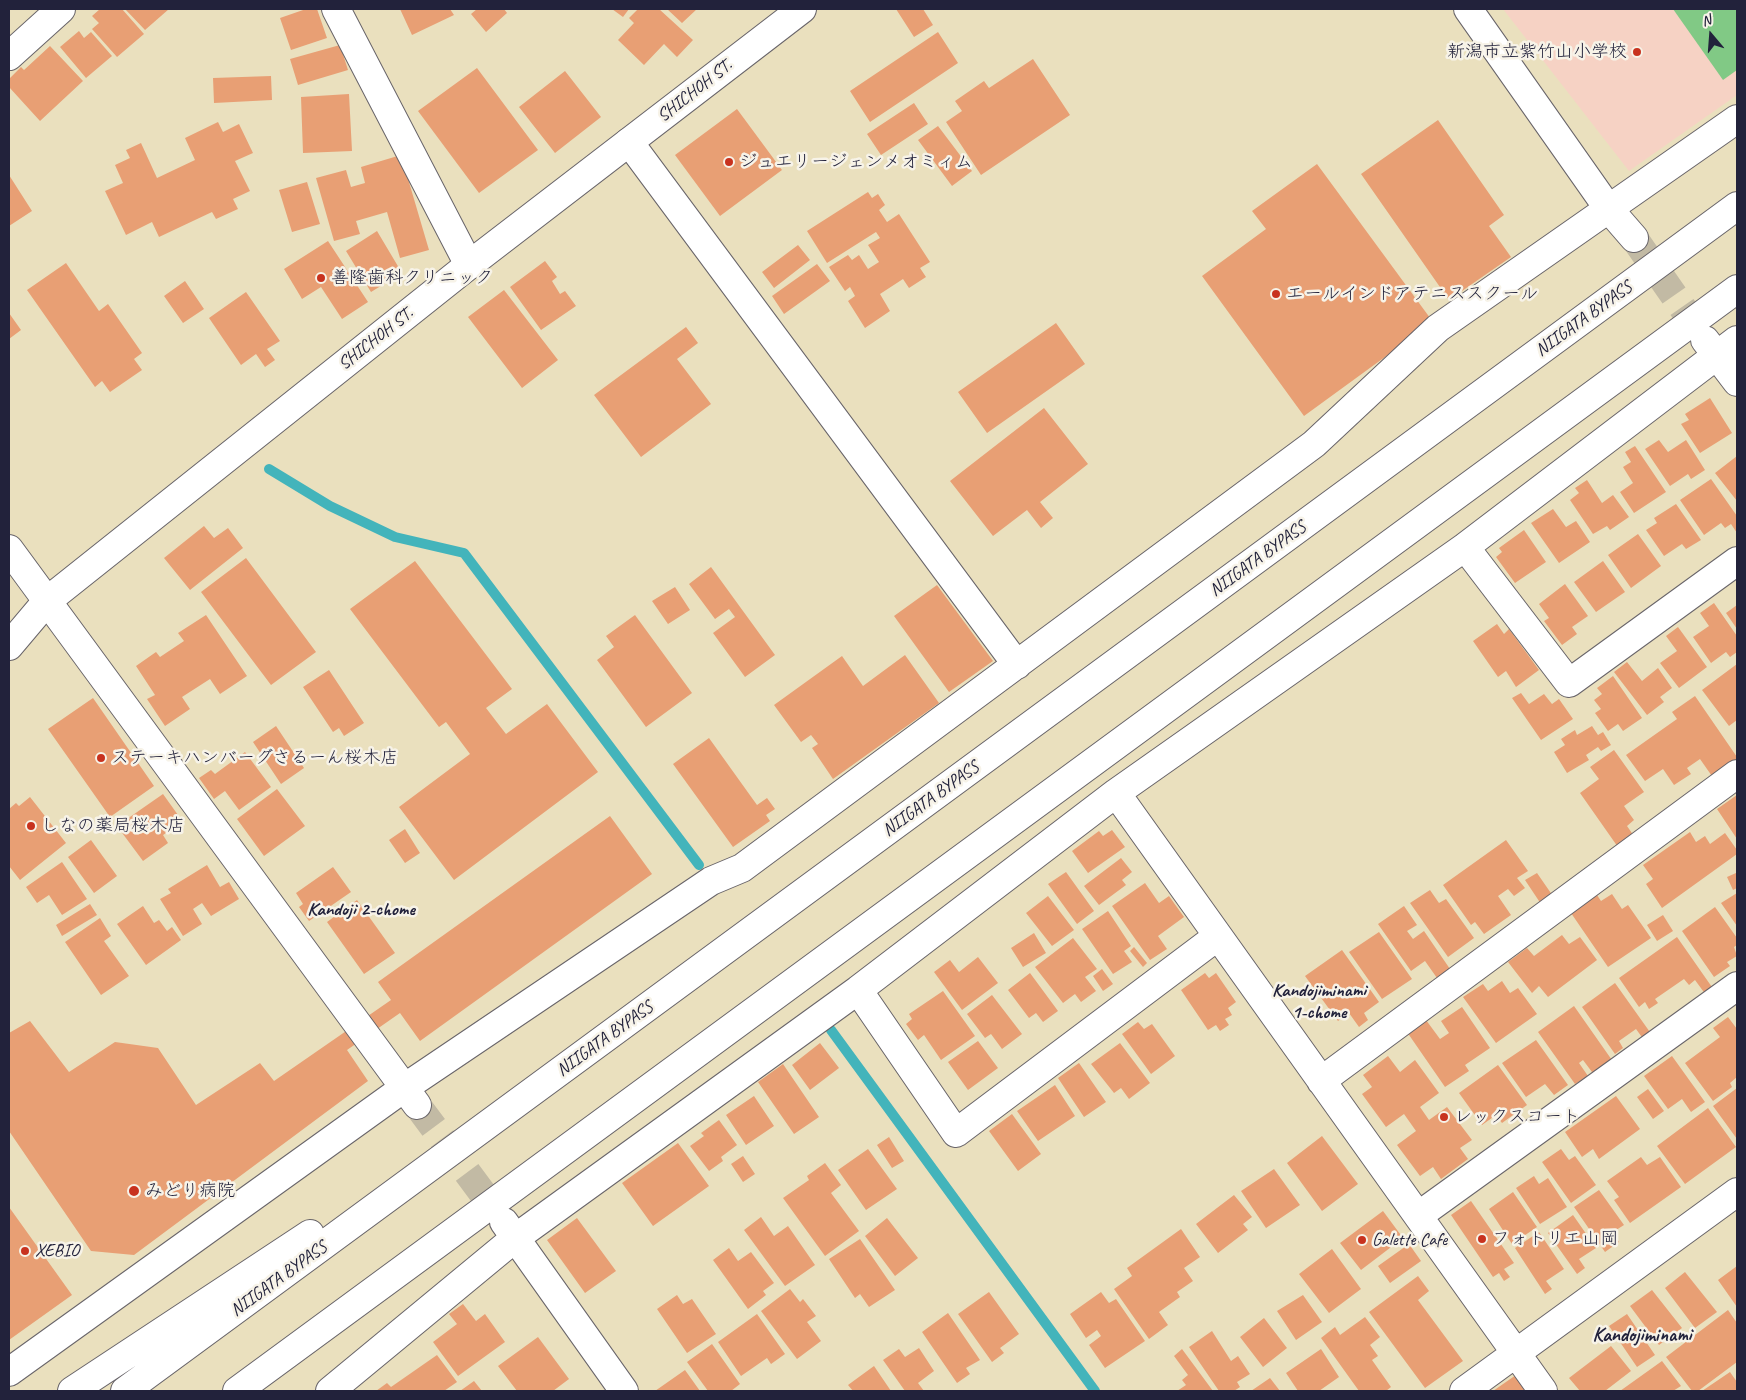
<!DOCTYPE html>
<meta charset="utf-8">
<style>
body{margin:0}
#map{position:relative;width:1746px;height:1400px;overflow:hidden;background:#eae0be;font-family:Caveat,sans-serif}
canvas{display:block}
.frame{position:absolute;inset:0;border:10px solid #22223b;pointer-events:none}
.north{position:absolute;left:1686px;top:10px;width:50px;height:50px;-webkit-text-stroke:4px #f7f3e8;paint-order:stroke;rotate:342deg;font-size:14px;font-weight:700;line-height:20px;text-align:center;color:#22223b}
.north::after{content:'';display:block;margin:auto;width:18px;height:22px;background:#22223b;clip-path:polygon(50% 0,100% 100%,50% 72%,0 100%)}
</style>
<div id="map">
<canvas width="1746" height="1400"></canvas>
<div class="frame"></div>
<div class="north">N</div>
</div>
<script>
const g = document.querySelector('canvas').getContext('2d');
g.lineJoin = 'round';
function fillPath(path, color) {
  g.fillStyle = color;
  g.fill(path, 'evenodd');
}
function stroke(path, color, width, dash) {
  g.strokeStyle = color;
  g.lineWidth = width;
  g.lineCap = dash ? 'butt' : 'round';
  g.setLineDash(dash || []);
  g.stroke(path);
}
function label(font, color, halo, rows, align = 'center') {
  g.font = font + ' Caveat,"Klee One",sans-serif';
  g.lineWidth = 5;
  g.setLineDash([]);
  g.textBaseline = 'middle';
  g.strokeStyle = halo;
  g.fillStyle = color;
  for (const [text, x, y, turn = 0] of rows) {
    g.save();
    g.translate(x, y);
    g.rotate((+turn || 0) * Math.PI / 180);
    g.textAlign = isNaN(turn) ? turn : align;
    if (halo) g.strokeText(text, 0, 0);
    g.fillText(text, 0, 0);
    g.restore();
  }
}
const built = new Path2D(`
 M1503,9h234v86l-108,76z`);
const green = new Path2D(`
 M1673,9h64v61l-14,10z`);
const stream = new Path2D(`
 M269,469l61,37 65,31 69,16 235,312
 M831,1030l264,361`);
const building = new Path2D(`
 M100,9h22l22,25 -27,23 -25,-28 7,-6 -7,-7z
 M125,9h44l-24,21z
 M306,9h11l10,29 -36,12 -11,-32z
 M400,9h50l4,6 -42,20z
 M477,9h27l3,4 -21,19 -15,-18z
 M612,9h17l-6,8z
 M638,9h21l34,31 -16,17 -13,-13 -20,21 -26,-25 16,-17 -5,-5z
 M667,9h30l-15,14z
 M896,9h27l10,16 -19,12z
 M79,31l5,7 7,-6 21,24 -26,22 -26,-31z
 M938,32l20,31 -88,59 -20,-31z
 M340,45l8,25 -50,15 -8,-26z
 M50,46l33,35 -43,40 -31,-34v-8l12,-12 3,3z
 M1033,59l37,56 -89,60 -35,-53 16,-11 -7,-10 29,-20 5,7z
 M477,68l61,82 -59,43 -61,-82z
 M565,71l36,46 -46,36 -36,-46z
 M271,76l1,24 -58,3 -1,-25z
 M349,94l3,57 -49,2 -2,-56z
 M914,103l14,21 -47,31 -14,-21z
 M737,109l45,61 -62,46 -45,-61z
 M1438,120l66,95 -15,11 22,31 -62,43 -88,-126z
 M218,122l5,10 16,-8 14,29 -18,8 15,30 -17,8 5,10 -22,10 -4,-7 -53,25 -7,-15 -26,13 -21,-44 18,-8 -8,-18 15,-7 -4,-8 15,-7 16,35 38,-18 -10,-22z
 M938,126l34,45 -20,15 -34,-46z
 M401,155l28,95 -29,8 -13,-46 -31,9 4,13 -26,7 -18,-63 30,-8 5,17 14,-4 -4,-16z
 M1317,164l116,158 -129,94 -102,-140 64,-47 -14,-18z
 M9,175l23,36 -23,15z
 M307,182l13,42 -28,8 -13,-42z
 M868,192l4,6 6,-4 7,11 -6,5 8,12 12,-8 31,48 -10,6 6,9 -17,11 -6,-9 -23,15 10,17 -25,17 -17,-27 7,-5 -5,-9 -5,4 -16,-24 19,-12 4,5 7,-5 9,14 11,-7 -11,-17 12,-7 -4,-6 -49,31 -20,-32z
 M377,231l25,42 -31,19 -25,-41z
 M328,241l40,61 -26,17 -21,-32 -19,12 -18,-30z
 M798,245l12,15 -36,28 -12,-16z
 M545,261l12,16 -5,4 8,13 5,-3 11,15 -35,24 -31,-43z
 M66,263l33,48 9,-7 34,49 -8,6 8,11 -32,22 -8,-11 -7,6 -68,-97z
 M817,264l13,17 -46,33 -12,-18z
 M185,281l19,28 -21,14 -19,-27z
 M504,290l54,70 -36,28 -54,-71z
 M246,292l34,49 -13,8 8,11 -10,7 -9,-13 -15,11 -32,-47z
 M9,313l12,17 -12,9z
 M1056,323l29,41 -98,69 -29,-41z
 M686,327l12,16 -21,16 34,45 -70,53 -47,-62z
 M1710,398l22,35 -32,20 -19,-29 8,-4 -4,-6z
 M1044,408l44,56 -48,38 13,16 -12,10 -14,-18 -34,26 -43,-55z
 M1659,440l9,12 18,-12 19,30 -14,9 -3,-5 -18,12 -25,-37z
 M1635,446l31,46 -32,21 -14,-21 13,-9 -10,-16 8,-5 -6,-10z
 M1737,456v45l-22,-28z
 M1711,479l26,37v17l-6,-9 -6,4 -4,-5 -17,12 -24,-35z
 M1587,480l15,23 11,-8 16,22 -19,13 -3,-4 -14,8 -23,-34 9,-7 -4,-5z
 M1676,504l25,36 -15,9 -4,-5 -18,12 -18,-26 11,-7 -3,-5z
 M1553,509l13,18 10,-6 14,21 -31,21 -28,-40z
 M204,526l10,12 14,-10 15,20 -53,42 -26,-32z
 M1524,530l22,32 -31,21 -19,-26 6,-5 -3,-4z
 M1638,534l23,32 -30,22 -23,-33z
 M246,558l70,94 -45,33 -70,-93z
 M415,561l97,128 -26,19 20,26 41,-30 51,68 -144,108 -55,-73 71,-53 -24,-32 -7,5 -89,-118z
 M1603,561l22,31 -29,20 -22,-30z
 M711,567l64,88 -30,22 -32,-44 22,-16 -6,-8 -14,10 -26,-35z
 M1565,584l23,32 -16,11 5,7 -15,11 -18,-24 5,-3 -10,-14z
 M937,585l56,76 -44,31 -55,-76z
 M675,587l15,23 -22,14 -16,-23z
 M1714,603l23,33v16l-7,5 -4,-5 -15,11 -18,-26 16,-11 -9,-13z
 M1737,605v24l-11,-16z
 M206,615l41,61 -27,18 -10,-15 -28,18 8,12 -25,17 -18,-27 8,-4 -19,-29 20,-14 4,5 24,-16 -6,-8z
 M635,615l57,78 -46,34 -49,-67 17,-13 -8,-11z
 M1497,624l7,10 5,-5 30,41 -23,17 -10,-16 -8,6 -25,-36z
 M1678,627l29,40 -28,21 -19,-25 17,-12 -11,-15z
 M905,655l34,48 -106,76 -21,-31 6,-4 -7,-9 -10,7 -27,-37 68,-49 21,30z
 M1627,662l15,19 16,-13 14,20 -12,9 4,5 -17,13 -33,-43z
 M1737,664v56l-8,6 -27,-36z
 M329,670l35,53 -20,13 -5,-8 -6,4 -30,-45z
 M1613,676l29,42 -19,13 -5,-7 -10,7 -13,-18 6,-4 -7,-9 8,-6 -5,-6z
 M1521,693l8,11 15,-10 8,10 7,-5 14,20 -32,21 -29,-42z
 M1695,696l42,61v6l-23,16 -14,-20 -13,9 4,6 -17,11 -11,-16 -18,12 -19,-26 51,-36 -5,-7z
 M93,698l61,88 -44,31 -62,-88z
 M276,726l28,42 -23,16 -28,-42z
 M1592,726l6,9 5,-3 8,13 -10,6 -3,-4 -12,8 3,5 -22,13 -13,-21 11,-7 -4,-6 14,-9 2,5z
 M709,738l48,67 10,-7 8,11 -9,6 4,6 -37,26 -60,-83z
 M1614,750l30,42 -20,14 10,14 -7,6 9,13 -16,11 -40,-57 19,-14 -9,-12z
 M245,752l26,35 -32,23 -14,-19 -11,8 -15,-21 12,-8 4,4z
 M277,789l28,37 -41,30 -27,-37z
 M163,794l20,28 -20,13 5,8 -25,18 -26,-35z
 M1737,795v44l-20,-30z
 M30,797l36,46 -46,37 -11,-14v-57l7,-6 3,3z
 M610,816l42,58 -232,167 -20,-28 -53,37 21,31 -234,174 -43,-4 -82,-120v-98l21,-12 39,51 46,-30 43,6 38,57 64,-42 14,18 117,-81 -13,-18z
 M405,829l15,24 -15,10 -16,-23z
 M1112,830l13,17 -37,26 -16,-22 27,-20 4,5z
 M1690,832l6,10 9,-6 5,8 15,-11 12,17v4l-75,54 -16,-24 7,-5 -10,-14z
 M91,840l26,36 -23,17 -26,-36z
 M1506,840l22,31 -11,7 8,10 -11,8 -6,-7 -10,7 13,19 -27,19 -9,-12 -4,3 -28,-40z
 M1121,858l11,14 -10,8 4,5 -27,20 -15,-19z
 M62,862l25,37 -25,16 -13,-20 -12,8 -11,-16z
 M207,865l13,22 9,-5 10,17 -28,17 -9,-13 -9,6 9,15 -19,12 -23,-37 11,-6 -3,-4z
 M333,867l18,25 -42,29 -10,-14 4,-3 -7,-11z
 M1066,872l28,39 -17,13 -29,-40z
 M1537,873l18,26 -12,8 -18,-27z
 M1736,873l1,15 -4,2 -6,-13z
 M1145,883l14,20 10,-7 15,21 -26,19 9,13 -17,11 -38,-54z
 M1430,890l9,13 7,-4 28,39 -26,19 -38,-54z
 M1737,893v33l-16,-23z
 M1612,894l10,15 6,-4 23,33 -43,29 -37,-54 26,-18 4,6z
 M1048,896l26,34 -22,16 -26,-33z
 M357,900l38,53 -31,21 -37,-52z
 M90,904l7,11 -35,21 -6,-11z
 M143,906l11,17 5,-3 8,11 5,-4 9,13 -35,25 -29,-41z
 M1404,906l13,19 -10,6 6,8 11,-8 26,38 -13,9 -12,-17 -14,10 -33,-47z
 M1715,907l22,31v7l-3,2 3,9 -10,6 3,4 -16,11 -32,-46z
 M1108,911l23,35 -7,5 8,11 -19,12 -31,-45z
 M1663,915l10,16 -16,10 -10,-16z
 M100,918l11,18 -7,5 25,35 -28,19 -36,-53z
 M1379,932l33,47 -30,20 -33,-47z
 M1034,933l12,20 -23,14 -12,-19z
 M1562,935l7,9 11,-7 17,23 -49,37 -9,-11 -7,7 -24,-31 19,-14 7,8z
 M1677,937l37,53 -8,5 -11,-15 -6,5 -5,-6 -29,20 3,4 -9,6 -4,-7 -6,5 -20,-29z
 M1073,938l24,31 -12,8 11,14 -15,11 -6,-8 -12,9 -28,-36z
 M1134,947l13,16 -4,4 -13,-16z
 M1342,950l37,52 -15,11 4,7 -9,7 -10,-14 -11,8 -33,-45z
 M978,957l20,26 -36,27 -28,-38 16,-12 9,12z
 M1102,969l11,15 -10,7 -10,-15z
 M1030,973l28,38 -15,11 -7,-9 -7,5 -21,-28z
 M1205,973l4,5 7,-5 20,29 -8,6 4,7 -7,4 4,6 -9,6 -4,-6 -8,5 -27,-40z
 M1502,981l8,12 8,-5 19,26 -41,29 -33,-46 20,-13 5,7z
 M1615,983l37,52 -8,5 -8,-11 -17,12 4,7 -8,6 -33,-47z
 M943,991l32,45 -34,24 -17,-25 -6,5 -12,-16 6,-5 -3,-5z
 M992,995l30,39 -20,15 -11,-15 -6,4 -18,-24z
 M1574,1006l40,57 -19,13 -12,-16 -4,3 9,13 -13,8 -37,-52z
 M1462,1007l28,41 -25,17 4,6 -24,16 -38,-55 19,-12 14,19 9,-6 -8,-12z
 M1728,1017l9,12v48l-7,6 2,4 -19,14 -28,-38 35,-26 -7,-9z
 M1138,1022l6,7 8,-5 23,32 -24,18 -29,-40z
 M1536,1040l32,45 -14,10 -9,-11 -19,13 -24,-34z
 M978,1041l20,27 -30,22 -20,-28z
 M820,1043l19,25 -29,22 -18,-25z
 M1120,1043l30,40 -21,16 -8,-11 -7,5 -23,-29z
 M1388,1056l12,16 15,-12 24,33 -19,14 9,13 18,-13 25,33 -12,8 8,11 -27,20 -8,-12 -13,9 -23,-31 19,-14 -12,-17 -18,13 -24,-33 10,-7 -9,-12z
 M1672,1056l33,46 -14,10 -9,-13 -14,10 -24,-33z
 M1079,1063l27,39 -22,15 -26,-39z
 M783,1064l36,53 -25,17 -36,-52z
 M1498,1065l29,40 -25,18 -6,-8 -14,10 -23,-32z
 M1055,1085l20,31 -37,25 -21,-30z
 M1737,1088v51l-24,-33z
 M1648,1089l16,22 -11,8 -16,-22z
 M754,1096l20,30 -28,19 -20,-30z
 M1616,1096l24,33 -41,30 -6,-10 -11,8 -17,-25z
 M1708,1108l28,39 -51,37 -28,-38z
 M1012,1114l29,40 -23,17 -29,-40z
 M719,1120l18,25 -16,12 2,4 -14,10 -19,-25 14,-10 -3,-3z
 M1322,1136l36,48 -36,27 -35,-48z
 M889,1137l15,24 -12,7 -15,-23z
 M678,1143l31,43 -56,40 -31,-43z
 M868,1149l29,40 -31,21 -28,-40z
 M1561,1149l8,11 6,-4 21,29 -25,18 -29,-41z
 M743,1156l12,18 -12,8 -12,-18z
 M1641,1157l6,8 13,-8 21,30 -51,36 -16,-23 5,-3 -12,-16z
 M825,1163l16,22 -10,8 28,38 -34,25 -42,-58 26,-18 -2,-4z
 M1274,1169l26,36 -34,23 -25,-37z
 M1534,1176l5,8 9,-6 19,29 -27,17 -24,-36z
 M1599,1190l25,35 -11,7 6,10 -14,10 -31,-45z
 M1513,1192l24,35 -25,17 -23,-35z
 M1234,1195l18,22 -9,7 5,6 -30,23 -22,-29z
 M1471,1201l43,62 -10,6 6,8 -6,4 -5,-8 -6,4 -42,-62z
 M9,1207l63,88 -63,45z
 M1383,1211l20,27 -42,32 -21,-27z
 M1573,1215l23,33 -17,11 6,9 -8,6 -29,-41z
 M761,1217l13,19 14,-10 27,39 -30,21 -41,-56z
 M577,1218l39,53 -31,22 -38,-53z
 M887,1218l31,40 -23,18 -30,-40z
 M1181,1229l19,28 -16,11 9,13 -16,11 3,5 -21,15 9,13 -19,14 -35,-50 18,-13 -5,-8z
 M1539,1232l25,37 -18,12 6,8 -7,5 -30,-46z
 M860,1239l35,51 -26,17 -9,-13 -5,4 -26,-39z
 M1409,1244l12,17 -31,22 -12,-17z
 M729,1248l9,13 13,-9 23,31 -11,8 3,4 -18,14 -35,-49z
 M1332,1249l29,40 -32,24 -30,-39z
 M1737,1266v41l-19,-27z
 M1685,1272l32,40 -22,16 -30,-40z
 M1418,1276l11,15 -11,9 45,61 -38,27 -56,-76z
 M790,1289l10,13 3,-3 13,17 -9,6 14,19 -24,18 -36,-48z
 M1652,1290l30,38 -23,17 -29,-39z
 M989,1292l30,42 -19,14 4,5 -12,9 -34,-48z
 M1101,1292l8,11 7,-4 29,42 -40,27 -16,-23 12,-9 -4,-6 -11,8 -16,-24z
 M677,1295l6,9 9,-5 24,35 -29,19 -30,-44z
 M1303,1295l19,27 -26,18 -19,-29z
 M463,1304l13,17 9,-7 20,28 -47,34 -25,-34 24,-18 -8,-10z
 M1728,1310l9,13v39l-39,29h-6l-26,-34z
 M948,1313l32,47 -14,8 4,6 -13,9 -35,-51z
 M757,1314l28,40 -14,10 -4,-6 -26,18 -23,-34z
 M1627,1314l28,41 -18,12 -28,-41z
 M1365,1317l15,20 -10,8 8,11 -6,4 19,27 -5,4h-27l-38,-53 14,-11 5,8z
 M1264,1318l23,30 -24,19 -23,-30z
 M1212,1331l19,30 7,-5 12,18 -13,8 3,5 -6,4h-15l-30,-44z
 M538,1337l31,42 -16,12h-36l-19,-25z
 M712,1344l28,40 -9,7h-23l-21,-29z
 M1611,1346l20,25 -26,20h-25l-11,-13z
 M919,1348l15,23 -16,12 6,8h-19l-22,-31 16,-11 6,8z
 M1182,1349l31,42h-36l9,-6 -4,-5 6,-5 -14,-19z
 M1321,1349l18,28 -20,14h-21l-12,-18z
 M437,1355l20,27 -13,9h-68l11,-8 4,4z
 M1662,1361l19,25 -8,5h-53z
 M874,1366l17,25h-38l-5,-6z
 M685,1370l15,21h-45z
 M1730,1372l7,10v9h-35z
 M1516,1375l12,16h-35z
 M1270,1378l10,13h-29z
 M474,1381l8,10h-22z`);
const minorTunnel = new Path2D(`
 M417,1105l87,117`);
const tertiaryTunnel = new Path2D(`
 M1634,238l71,102`);
const minor = new Path2D(`
 M336,9l133,256
 M9,56l52,-47
 M629,142l388,523
 M1465,547l104,136 168,-122
 M9,549l408,556
 M1116,793l427,598
 M858,990l98,143 262,-197
 M1321,1081l416,-307
 M1418,1216l319,-230
 M504,1222l120,169
 M9,1372l395,-284 307,-207 31,-13 572,-424 124,-116 299,-209
 M330,1391l184,-152 344,-249 258,-197 349,-246 272,-207
 M1464,1391l273,-199`);
const tertiary = new Path2D(`
 M1468,9l140,199 26,30
 M1705,340l32,42
 M9,646l38,-45 422,-336 333,-256`);
const trunk = new Path2D(`
 M72,1391l238,-157
 M125,1391l1612,-1185
 M237,1391l1500,-1102`);
const markers = [
 [1637,52,5,"#c8321e"],
 [729,162,5,"#c8321e"],
 [321,278,5,"#c8321e"],
 [1276,294,5,"#c8321e"],
 [101,758,5,"#c8321e"],
 [31,826,5,"#c8321e"],
 [1444,1117,5,"#c8321e"],
 [134,1191,6,"#c8321e"],
 [1482,1239,5,"#c8321e"],
 [1362,1240,5,"#c8321e"],
 [25,1251,5,"#c8321e"]
];
const poiNames = [
 ["新潟市立紫竹山小学校",1627,52,"right"],
 ["ジュエリージェンメオミィム",739,162],
 ["善隆歯科クリニック",331,278],
 ["エールインドアテニススクール",1286,294],
 ["ステーキハンバーグさるーん桜木店",111,758],
 ["しなの薬局桜木店",41,826],
 ["レックスコート",1454,1117],
 ["みどり病院",145,1191],
 ["フォトリエ山岡",1492,1239],
 ["Galette Cafe",1372,1240],
 ["XEBIO",35,1251]
];
const streetNames = [
 ["SHICHOH ST.",695,91,-38],
 ["NIIGATA BYPASS",1584,319,-36],
 ["SHICHOH ST.",376,339,-38],
 ["NIIGATA BYPASS",1258,559,-36],
 ["NIIGATA BYPASS",931,799,-36],
 ["NIIGATA BYPASS",605,1039,-36],
 ["NIIGATA BYPASS",279,1279,-36]
];
const neighbourhoodNames = [
 ["Kandoji 2-chome",361,910],
 ["Kandojiminami",1319,991],
 ["1-chome",1319,1013]
];
const quarterNames = [
 ["Kandojiminami",1642,1336]
];
fillPath(built, '#f6d2c4');
fillPath(green, '#81c985');
stroke(stream, '#43b4bb', 10);
fillPath(building, '#e89f74');
stroke(minorTunnel, '#c2baa4', 28, [28, 14]);
stroke(tertiaryTunnel, '#c2baa4', 28, [28, 14]);
stroke(minor, '#686469', 30);
stroke(tertiary, '#686469', 30);
stroke(trunk, '#686469', 30);
stroke(minor, '#fff', 28);
stroke(tertiary, '#fff', 28);
stroke(trunk, '#fff', 28);
for (const [x, y, r, color] of markers) {
  const dot = new Path2D();
  dot.arc(x, y, r, 0, 2 * Math.PI);
  g.fillStyle = color;
  g.fill(dot);
  stroke(dot, '#f7f3e8', 2);
}
label('18px', '#22223b', '#f7f3e8', poiNames, 'left');
label('18px', '#22223b', '#f7f3e8', streetNames);
label('bold 19px', '#22223b', '#f7f3e8', neighbourhoodNames);
label('bold 20px', '#22223b', '#f7f3e8', quarterNames);
</script>
